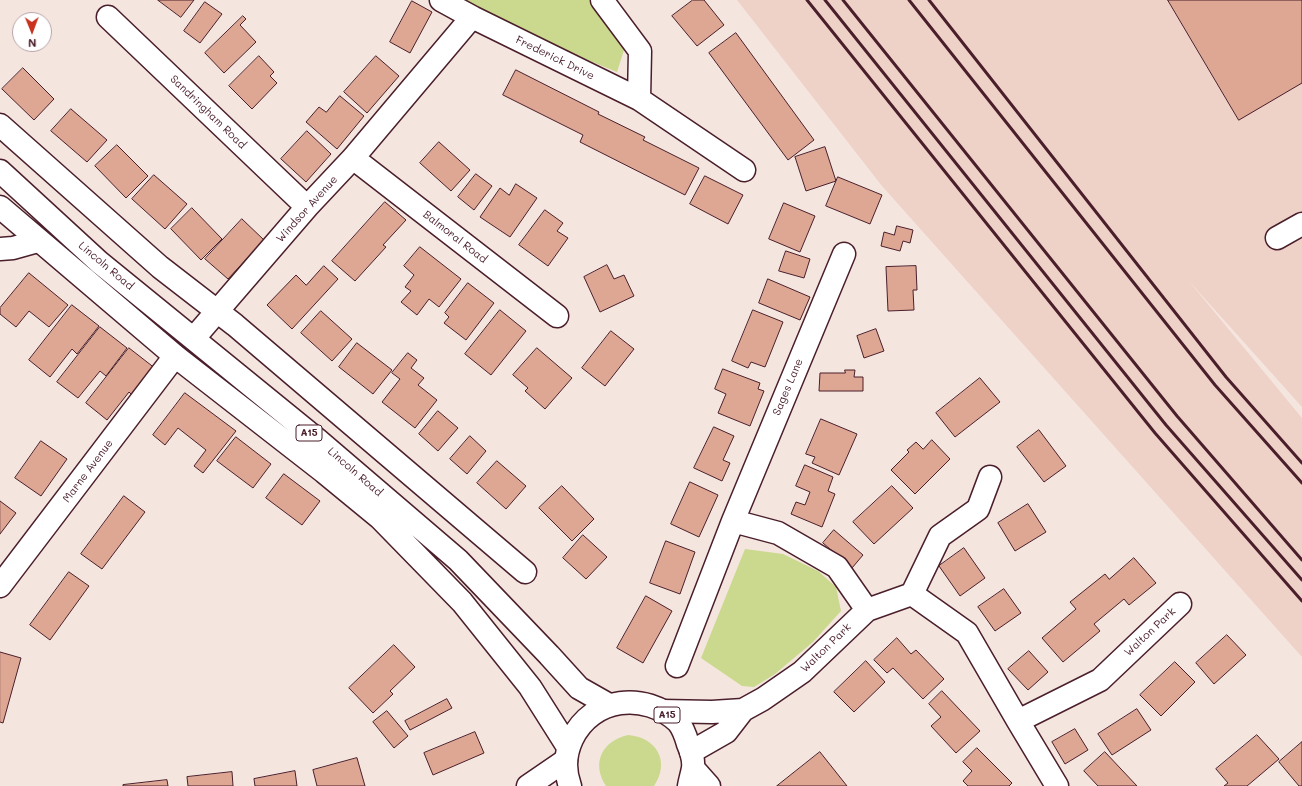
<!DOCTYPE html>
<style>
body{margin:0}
#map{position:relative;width:1302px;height:786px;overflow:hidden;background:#f5e5df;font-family:Mali,sans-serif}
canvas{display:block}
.north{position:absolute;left:12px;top:12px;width:40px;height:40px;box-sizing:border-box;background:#fff;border:1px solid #b7a5aa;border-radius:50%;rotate:179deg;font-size:11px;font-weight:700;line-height:16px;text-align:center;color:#4a1f2b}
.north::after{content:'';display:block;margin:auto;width:14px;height:18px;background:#c8321e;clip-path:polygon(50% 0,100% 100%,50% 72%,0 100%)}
</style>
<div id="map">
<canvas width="1302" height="786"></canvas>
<div class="north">N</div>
</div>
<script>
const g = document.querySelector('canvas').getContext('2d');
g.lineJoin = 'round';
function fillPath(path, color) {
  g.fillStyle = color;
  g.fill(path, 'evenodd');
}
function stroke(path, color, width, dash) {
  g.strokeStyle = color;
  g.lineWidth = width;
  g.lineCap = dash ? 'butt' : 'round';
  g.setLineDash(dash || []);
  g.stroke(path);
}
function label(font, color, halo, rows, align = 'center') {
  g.font = font + ' Mali,sans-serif';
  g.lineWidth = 3.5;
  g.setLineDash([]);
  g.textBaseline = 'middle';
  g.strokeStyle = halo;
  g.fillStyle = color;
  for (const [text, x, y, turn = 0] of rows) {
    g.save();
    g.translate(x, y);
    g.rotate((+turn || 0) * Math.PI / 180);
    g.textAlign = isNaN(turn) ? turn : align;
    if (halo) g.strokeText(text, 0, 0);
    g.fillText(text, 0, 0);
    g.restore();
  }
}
const built = new Path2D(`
 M737,0h565v407l-114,-127 114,138v239l-420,-471z`);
const green = new Path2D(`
 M465,0h124l36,47 -8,25 -74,-30z
 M745,549l38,5 35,17 18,16 5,24 -28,31 -38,32 -21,13 -12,-1 -41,-28z
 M628,735c28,2 43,26 26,51h-48c-15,-23 -4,-45 22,-51z`);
const building = new Path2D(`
 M158,0h36l-13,17z
 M693,0h11l20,25 -27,21 -25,-30z
 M1168,0h134v83l-63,37z
 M412,1l20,11 -22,41 -20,-11z
 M205,2l17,12 -22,29 -16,-12z
 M243,16l3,3 -6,6 16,17 -32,31 -19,-20z
 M736,33l78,107 -26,20 -79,-107z
 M259,56l15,16 -4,4 7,7 -25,26 -23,-23z
 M376,56l23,20 -32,37 -23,-21z
 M23,68l31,31 -20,21 -32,-31z
 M516,70l83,42 -1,2 47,23 -2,3 56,28 -14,27 -105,-53 3,-7 -80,-40z
 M340,96l24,20 -27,33 -31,-27 13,-15 7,5z
 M71,109l36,31 -20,22 -36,-31z
 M307,131l24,23 -25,28 -25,-23z
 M439,142l31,28 -19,21 -31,-28z
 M117,145l31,31 -22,22 -31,-32z
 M825,147l11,34 -30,10 -11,-34z
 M476,174l16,12 -18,24 -16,-13z
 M154,175l33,29 -22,25 -33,-30z
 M705,176l38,19 -15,29 -38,-20z
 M838,177l44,18 -12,29 -44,-18z
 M516,184l21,14 -27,39 -30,-20 20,-29 9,7z
 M385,202l21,18 -23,25 3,2 -31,34 -23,-20z
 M784,203l31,13 -15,36 -31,-13z
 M192,208l30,31 -21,21 -30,-31z
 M545,210l18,13 -6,8 11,7 -20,28 -29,-21z
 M242,219l22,21 -36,39 -23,-20z
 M897,226l16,4 -3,13 -7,-2 -3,10 -19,-5 3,-14 10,3z
 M420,247l41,32 -22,28 -10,-8 -12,16 -16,-13 10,-11 -6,-4 9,-12 -10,-9z
 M786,251l24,8 -6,19 -25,-7z
 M607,265l7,14 10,-4 10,21 -34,16 -16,-35z
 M324,266l14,13 -46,50 -25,-24 29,-30 10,10z
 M916,266l1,24h-4l1,20 -26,1 -2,-44z
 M29,273l39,32 -19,22 -20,-16 -13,16 -16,-13v-6z
 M768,279l42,18 -10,23 -41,-17z
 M468,283l26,20 -28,37 -22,-17 5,-6 -4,-4z
 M72,305l27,21 -22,28 -5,-5 -22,28 -21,-17z
 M500,310l26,21 -35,44 -26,-21z
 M753,310l30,12 -18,45 -14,-5 -3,6 -16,-7z
 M321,311l31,28 -20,22 -31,-28z
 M100,327l27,21 -21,28 -6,-5 -22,27 -21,-16z
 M876,329l8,22 -20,7 -7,-22z
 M611,331l23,18 -29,37 -23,-18z
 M357,343l35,27 -19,24 -34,-27z
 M129,348l27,21 -22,28 -5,-5 -22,28 -21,-17z
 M537,348l35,30 -27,31 -20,-18 3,-3 -15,-13z
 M408,353l9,7 -6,8 13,10 -6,7 19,15 -22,28 -33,-26 18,-23 -8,-6z
 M723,369l37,14 -2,6 6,2 -14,35 -32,-13 8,-19 -11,-5z
 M845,370h10l-1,7h9v14h-44l1,-18h25z
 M980,378l20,24 -45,35 -19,-24z
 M185,393l51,38 -33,42 -9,-7 12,-16 -28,-22 -13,17 -12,-10z
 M438,411l20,17 -20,23 -19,-17z
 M821,419l36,15 -18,41 -27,-12 3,-6 -9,-3z
 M714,427l20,9 -11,24 7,3 -8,18 -28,-13z
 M1039,430l27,36 -22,16 -27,-35z
 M470,436l16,15 -19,23 -17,-15z
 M236,437l35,27 -18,24 -36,-27z
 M932,440l18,19 -35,35 -24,-24 18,-18 -2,-2 9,-8 7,7z
 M41,441l26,18 -26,37 -26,-18z
 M497,461l29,25 -20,23 -29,-26z
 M805,465l28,12 -5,14 7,3 -13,33 -31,-13 5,-12 9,3 5,-13 -14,-6z
 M284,474l36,27 -18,24 -36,-27z
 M690,482l28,13 -19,42 -28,-13z
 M562,486l32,33 -22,22 -33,-33z
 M892,486l21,22 -39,36 -21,-22z
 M124,496l21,16 -43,57 -21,-15z
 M0,501l16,12 -16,21z
 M1028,504l18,28 -31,19 -17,-28z
 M834,530l29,25 -11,13 -29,-25z
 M583,535l24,22 -21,22 -23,-21z
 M666,541l29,11 -15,42 -30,-11z
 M964,548l21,30 -25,18 -21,-30z
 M1134,558l22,25 -27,22 -5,-6 -30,25 6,7 -37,31 -21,-24 34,-29 -6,-7 35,-28 4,5z
 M69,572l20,14 -39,54 -20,-15z
 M1004,589l17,24 -26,18 -17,-24z
 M646,596l26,15 -29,52 -26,-15z
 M1227,635l19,20 -32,29 -18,-21z
 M897,638l14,16 5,-4 28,29 -21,20 -30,-31 -6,5 -13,-13z
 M394,645l21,22 -25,24 3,3 -20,19 -24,-25z
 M1029,651l19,21 -20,18 -20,-21z
 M0,652l21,6 -18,65 -3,-1z
 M866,661l19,21 -31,30 -20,-20z
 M1175,662l20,20 -34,34 -21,-21z
 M942,691l38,40 -24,22 -25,-27 10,-9 -12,-13z
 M447,699l5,9 -42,22 -5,-9z
 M1137,709l14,21 -39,25 -14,-21z
 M387,711l21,25 -14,12 -21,-26z
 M1075,729l13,21 -23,14 -13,-22z
 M475,732l9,21 -51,22 -9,-22z
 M1257,735l22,24 -32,27h-23l4,-3 -12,-14z
 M1302,742v44h-3l-20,-24z
 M977,748l35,35 -3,3h-41l-5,-5 9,-10 -9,-9z
 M820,752l27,34h-70z
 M1105,752l32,34h-39l-14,-15z
 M357,758l8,28h-48l-4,-16z
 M295,771l2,15h-42l-1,-7z
 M232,772l1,14h-45l-1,-9z
 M167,780l1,6h-45v-1z`);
const minor = new Path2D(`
 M602,0l38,51 -1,48
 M108,17l199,190
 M472,17l167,82 105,71
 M0,125l160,142 75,58 290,247
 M353,158l204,158
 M1277,238l25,-14
 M0,249l13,-1 25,-7
 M194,338l113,-131 46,-49 119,-141 -31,-17
 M733,521l45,12 59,34 30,43
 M0,586l175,-230
 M912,594l28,-58 38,-27 12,-32
 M677,666l56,-145 111,-267
 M662,711l50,1 31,-2
 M1018,721l82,-41 80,-76
 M691,752l35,-20 17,-22 20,-11 39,-27 65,-62 45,-16 55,39 51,88 39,65
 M528,786l38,-26`);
const highway = new Path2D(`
 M0,171l99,91 220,179 139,119 91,95 30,33 30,17
 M0,207l175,149 149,116 56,46 82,84 68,85 38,60
 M693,768l16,18
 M570,786c-6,-16 -5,-32 2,-47 20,-42 73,-48 106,-17 5,6 8,15 10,22 3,7 6,16 5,24 -1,6 -3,12 -4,18`);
const rail = new Path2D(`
 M807,0l348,433 147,168
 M825,0l341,425 136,155
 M843,0l334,416 125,144
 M909,0l306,385 87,98
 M929,0l297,377 76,86`);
const shields = [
 [309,433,26],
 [667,715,26]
];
const shieldNames = [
 ["A15",309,433],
 ["A15",667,715]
];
const streetNames = [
 ["Frederick Drive",555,58,26],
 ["Sandringham Road",208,112,44],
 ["Windsor Avenue",307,209,-48],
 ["Balmoral Road",455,237,38],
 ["Lincoln Road",106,266,40],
 ["Sages Lane",788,387,-67],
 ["Marne Avenue",88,471,-53],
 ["Lincoln Road",355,472,41],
 ["Walton Park",1150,632,-43],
 ["Walton Park",826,648,-44]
];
fillPath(built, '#eed2c8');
fillPath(green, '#cad98d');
fillPath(building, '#dda794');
stroke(building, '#4a1f2b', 1);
stroke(minor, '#4a1f2b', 25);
stroke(highway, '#4a1f2b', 25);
stroke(minor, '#fff', 22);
stroke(highway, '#fff', 22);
stroke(rail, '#4a1f2b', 3);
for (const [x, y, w] of shields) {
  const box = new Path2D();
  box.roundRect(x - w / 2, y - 8, w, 16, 3);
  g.fillStyle = '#fff';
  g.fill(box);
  stroke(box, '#4a1f2b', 1);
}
label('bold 10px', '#4a1f2b', null, shieldNames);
label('11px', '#4a1f2b', '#fff', streetNames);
</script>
